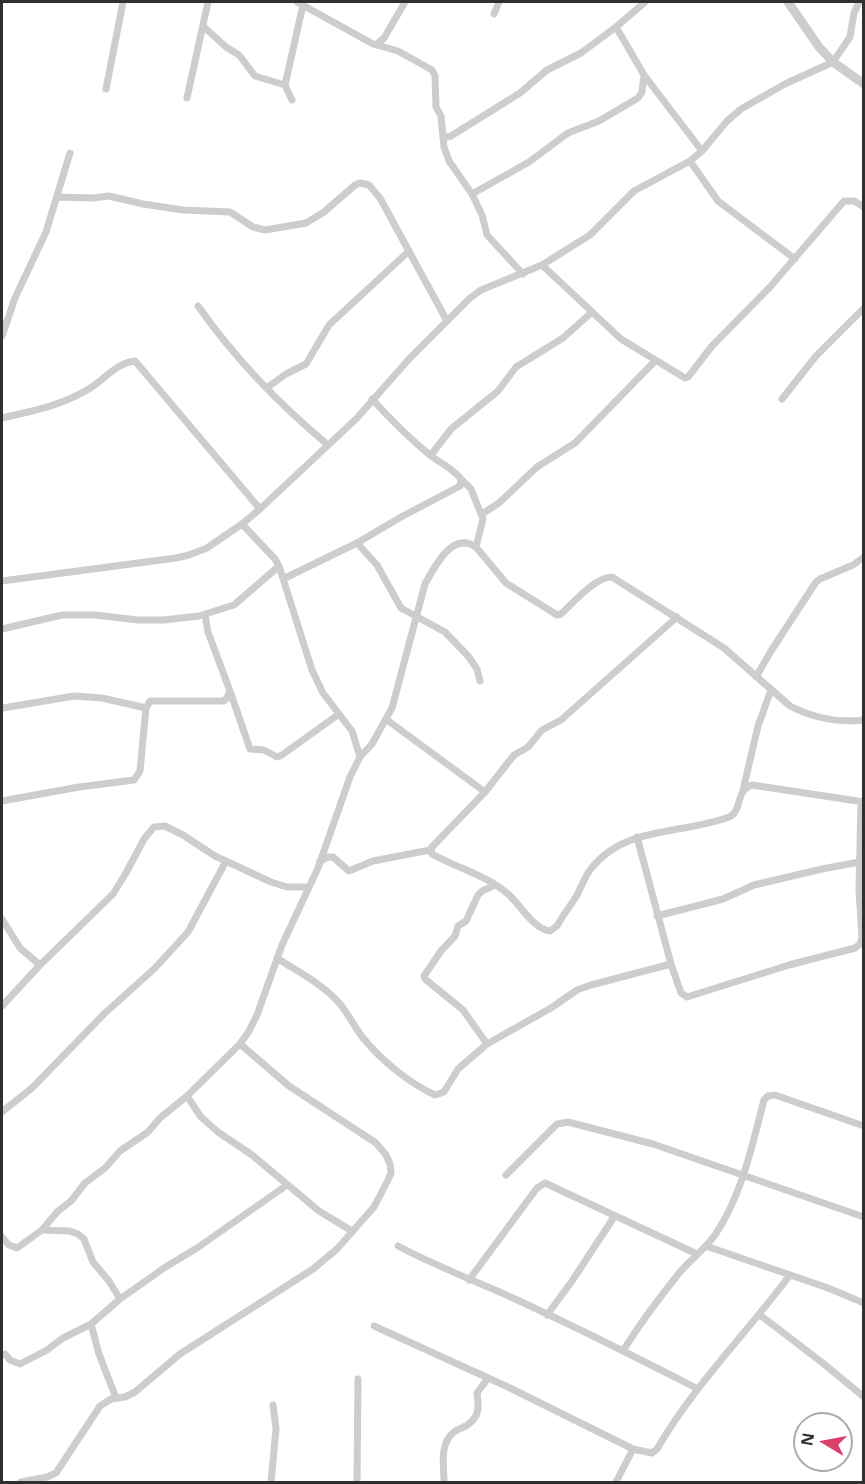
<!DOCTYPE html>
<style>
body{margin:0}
#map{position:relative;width:865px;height:1484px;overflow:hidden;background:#fff;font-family:"Noto Sans",sans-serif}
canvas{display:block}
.frame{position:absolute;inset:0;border:3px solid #303030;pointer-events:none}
.north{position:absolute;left:793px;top:1412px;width:60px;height:60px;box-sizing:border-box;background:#fff;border:2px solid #acacac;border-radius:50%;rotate:280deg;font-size:16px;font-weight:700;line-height:24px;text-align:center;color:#303030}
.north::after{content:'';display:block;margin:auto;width:21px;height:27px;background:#db3f6c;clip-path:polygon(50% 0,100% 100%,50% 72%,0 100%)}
</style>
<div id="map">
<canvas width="865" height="1484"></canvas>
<div class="frame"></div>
<div class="north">N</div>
</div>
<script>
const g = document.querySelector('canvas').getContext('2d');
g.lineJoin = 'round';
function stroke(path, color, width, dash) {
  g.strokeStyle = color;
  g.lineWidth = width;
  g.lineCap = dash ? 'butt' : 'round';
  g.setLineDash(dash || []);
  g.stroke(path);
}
const minor = new Path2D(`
 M297,2l76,42 25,7 34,19 3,6 1,31 5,9 3,31 5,14 23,33 10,21 5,20 36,39
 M494,14l5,-12
 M204,27l22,20 13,8 16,21 30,9
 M616,27l28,48 58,76
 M377,44l7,-6 21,-36
 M106,89l17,-87
 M187,98l21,-96
 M292,100l-7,-15 18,-80
 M443,138l8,-2 69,-43 27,-23 34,-17 35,-26 29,-25
 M690,161l28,40 77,58
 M472,194l57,-32 39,-29 31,-12 39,-23 4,-6 2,-17
 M57,197l36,1 16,-2 34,8 40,6 47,2 23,15 12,3 41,-7 18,-11 31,-27 5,-2 9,2 11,13 67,123
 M542,265l79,74 64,39 3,-1 24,-31 58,-59 74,-86h10l10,6
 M198,306c36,51 82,99 130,139
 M2,336l13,-38 31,-66 24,-79
 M268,387l18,-13 20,-10 23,-39 80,-74
 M782,399l34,-43 48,-48
 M2,418c30,-7 58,-12 85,-28 16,-9 29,-27 48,-29l125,148
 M431,455l20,-26 47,-38 18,-24 47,-29 29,-26
 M461,479l10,10 12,30 -7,28
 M482,514l17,-11 38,-36 38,-24 80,-82
 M242,524l33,35 4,7 33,104 11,23 29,38 8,26
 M357,543l20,22 24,43 44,24 23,24 9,13 3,12
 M283,579l74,-36 44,-26 59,-31 1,-7c-9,-11 -19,-15 -30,-23 -21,-17 -40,-36 -59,-57
 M2,581l174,-23 13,-3 18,-7 35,-24 18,-15 97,-91 52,-59 61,-61 11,-8 61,-25 48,-30 44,-44 56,-30 12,-10 25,-30 14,-12 44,-25 48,-22 17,-25 4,-24 5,-11
 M677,617l-116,103 -19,10 -14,17 -14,8 -29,37 -54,56 1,6c25,14 54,21 76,40 13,11 24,34 42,37l7,-5c6,-11 14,-21 20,-31 4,-8 8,-18 13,-25 34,-45 92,-35 139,-53 14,-6 6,-27 23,-32l112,17
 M2,629l60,-14h33l43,5h26l35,-4 35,-11 45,-39
 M756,677l15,-26 45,-69 4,-3 33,-14 11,-8
 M230,691l20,58 14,1 13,7 5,-2 57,-41
 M3,708l71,-12 28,2 44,10 4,-7h74l3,-3 3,-7 -22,-59 -3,-17
 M387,720l98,72
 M743,790l15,-64 13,-36
 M2,801l77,-14 55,-7 6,-9 6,-63
 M637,837l34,127 10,29 6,4 102,-32 66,-17 5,-4 2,-7 -3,-47 2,-88
 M320,861l8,-4h5l16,14 24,-10 57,-11
 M657,916l66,-17 31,-14 68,-16 37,-7
 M2,919l18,29 20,17
 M277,958c21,14 46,26 63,46 9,11 15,24 23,34 19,23 46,45 72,57l9,-3 14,-23 29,-25 64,-36 26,-18 14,-5 80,-21
 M2,1006l38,-41 73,-71 13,-21 18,-34 10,-12 11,-1 18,9 32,21 56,26 16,5h22
 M487,1044l-24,-34 -38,-31 -1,-3 17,-25 14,-15 3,-10 8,-5 12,-26 4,-4 13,-6
 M187,1096l14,21 17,15 34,23 67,56 33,20
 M2,1112l30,-24 72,-74 51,-46 33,-36 38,-71
 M506,1175l51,-51 11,-2 85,22 211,73
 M42,1230l28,1 8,3 6,5 9,23 16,19 11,18
 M2,1237l7,8 8,3 25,-18 16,-19 13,-10 14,-18 20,-15 15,-17 28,-19 12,-14 27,-22 53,-52 9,-13 8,-16 25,-70 36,-77 32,-91 10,-20 12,-13 20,-36 33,-124c10,-18 27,-53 51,-37l30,36 51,32 4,-1c12,-11 34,-37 51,-37l112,71 66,58c23,12 48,17 74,14
 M398,1246c34,18 69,32 104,47 66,30 130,62 194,95
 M706,1246l122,42 36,15
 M469,1280l68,-92 8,-5 152,71
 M547,1315l25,-34 42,-64
 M760,1315l64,49 40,33
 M91,1324l8,30 17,44
 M374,1326l134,61 125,62 19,4 5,-4c37,-64 89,-115 133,-174
 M623,1351c17,-28 37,-54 57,-79 11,-13 25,-23 35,-37 27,-40 37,-89 49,-135l4,-4 7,-1 89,31
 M2,1355l3,-1 5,6 10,4 27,-14 16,-12 28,-14 29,-25 44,-31 33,-20 90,-63
 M21,1482l26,-5 9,-4 44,-67 11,-7 14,-2 10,-5 45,-38 133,-85 24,-20 37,-42 14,-27 3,-7 -1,-9 -4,-9 -10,-12 -87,-57 -49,-42
 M271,1482l5,-53 -3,-24
 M357,1482l1,-103
 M444,1482c0,-14 -4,-34 6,-46 4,-6 10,-7 16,-10 14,-9 13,-19 11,-33l11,-15
 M616,1482l17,-33`);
const tertiary = new Path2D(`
 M788,2l31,45 14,15 31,22`);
stroke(minor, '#cdcdcd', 7);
stroke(tertiary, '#cdcdcd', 9);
</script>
